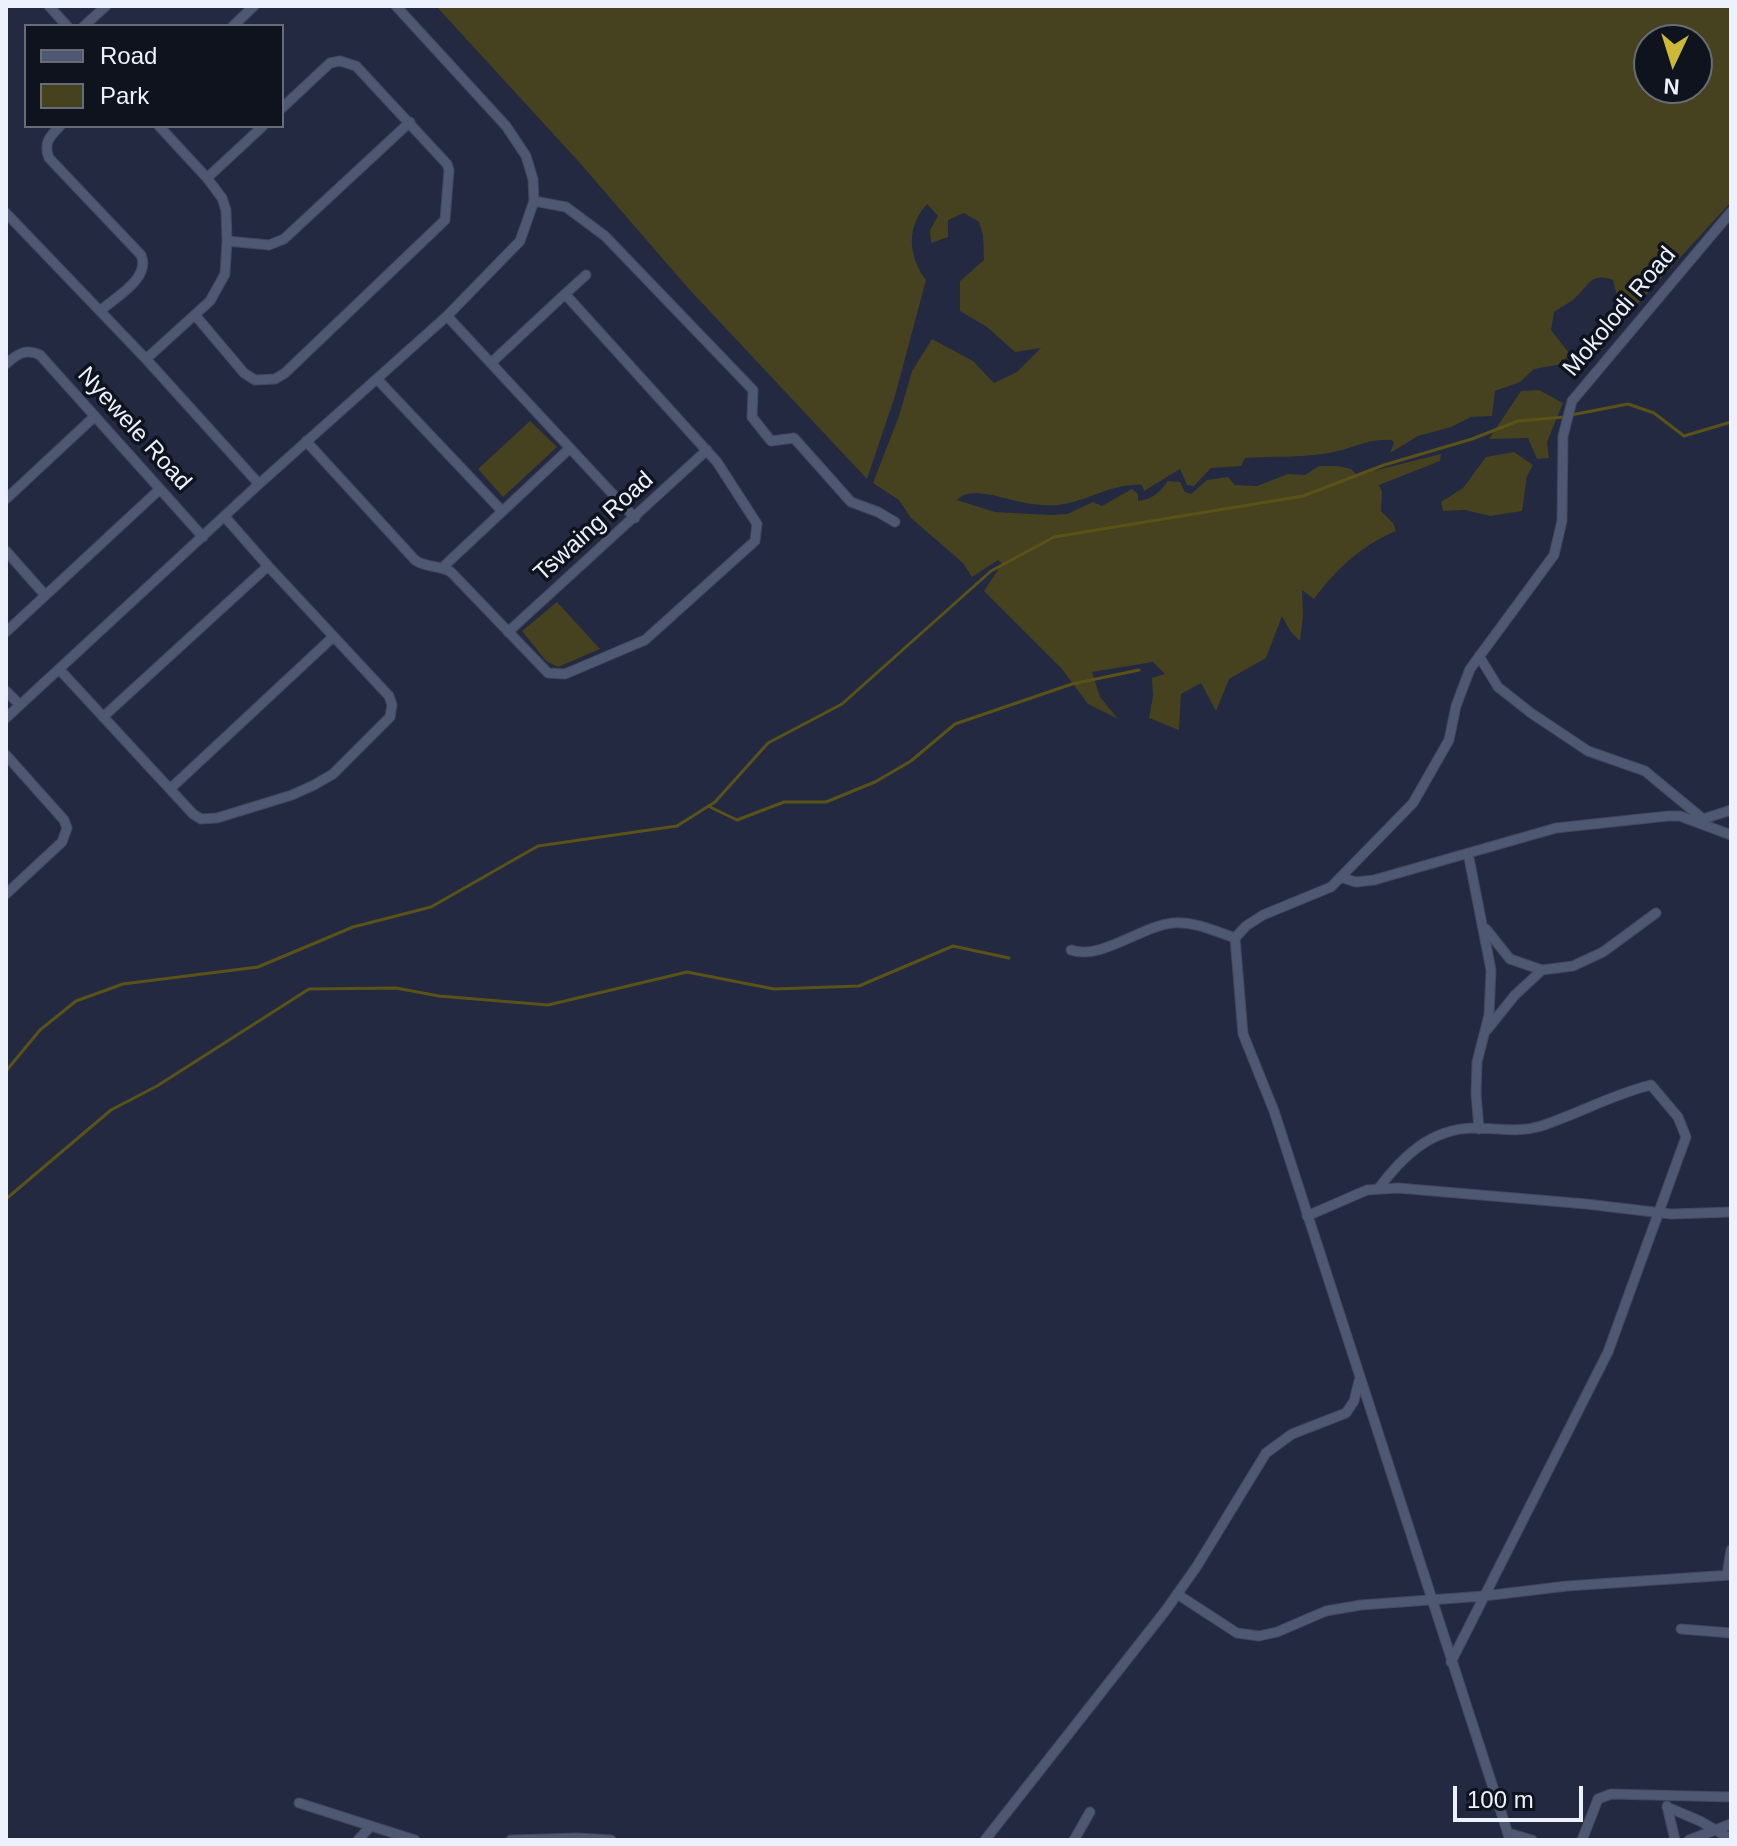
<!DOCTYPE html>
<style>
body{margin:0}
#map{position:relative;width:1737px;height:1846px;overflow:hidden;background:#222941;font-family:Arial,sans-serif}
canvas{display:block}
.frame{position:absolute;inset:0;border:8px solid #edf1fe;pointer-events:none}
.legend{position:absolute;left:24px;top:24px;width:260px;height:104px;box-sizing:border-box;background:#0f131d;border:2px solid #686c77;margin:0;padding:10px 14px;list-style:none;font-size:24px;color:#edf1fe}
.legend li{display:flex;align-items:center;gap:16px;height:40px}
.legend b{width:40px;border:2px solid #686c77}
.north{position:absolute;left:1633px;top:24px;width:80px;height:80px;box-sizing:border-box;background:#0f131d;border:2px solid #686c77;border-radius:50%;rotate:184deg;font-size:22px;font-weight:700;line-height:32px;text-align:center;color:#edf1fe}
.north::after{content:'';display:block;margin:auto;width:28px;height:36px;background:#ccb938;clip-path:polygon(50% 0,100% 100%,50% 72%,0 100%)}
.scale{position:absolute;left:1453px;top:1786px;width:130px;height:36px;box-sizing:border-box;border:4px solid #edf1fe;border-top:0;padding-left:10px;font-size:24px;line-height:28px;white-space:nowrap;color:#edf1fe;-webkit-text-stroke:6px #0f131d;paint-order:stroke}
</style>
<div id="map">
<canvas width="1737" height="1846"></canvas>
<div class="frame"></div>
<ul class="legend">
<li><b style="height:10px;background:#4f5872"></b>Road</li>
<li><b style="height:22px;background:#46411e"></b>Park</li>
</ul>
<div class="north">N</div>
<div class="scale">100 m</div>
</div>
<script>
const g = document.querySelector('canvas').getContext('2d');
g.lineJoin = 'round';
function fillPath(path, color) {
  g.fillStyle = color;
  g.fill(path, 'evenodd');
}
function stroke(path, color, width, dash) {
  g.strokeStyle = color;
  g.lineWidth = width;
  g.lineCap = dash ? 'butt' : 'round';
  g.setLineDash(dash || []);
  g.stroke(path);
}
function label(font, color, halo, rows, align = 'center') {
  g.font = font + ' Arial,sans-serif';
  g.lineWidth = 7;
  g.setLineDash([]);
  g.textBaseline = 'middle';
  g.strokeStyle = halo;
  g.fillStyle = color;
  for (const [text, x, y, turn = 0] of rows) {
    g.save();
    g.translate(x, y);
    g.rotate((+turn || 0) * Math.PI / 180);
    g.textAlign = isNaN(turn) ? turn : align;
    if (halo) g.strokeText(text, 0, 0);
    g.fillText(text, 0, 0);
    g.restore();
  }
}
const green = new Path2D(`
 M436,6h1295v196l-99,108 -13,-6 -6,-24c-22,-8 -24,5 -37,17 -6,6 -15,10 -22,15l-3,18 18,23 -7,11 -28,5 -14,13 -25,9 -3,25 -21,1 -20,10 -33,9 -28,17 4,-10 -2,-3c-25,-2 -39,9 -63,13 -28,5 -56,3 -84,5l-4,8 -30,2 -17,18 -7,-1 -7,-16 -36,22 -2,-6c-30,-2 -55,17 -84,20 -8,1 -17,0 -25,-1 -19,-1 -63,-21 -76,-4l38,12 56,3 16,-1 26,-12 9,4 30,-17 6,5v7c15,-2 21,-8 30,-20l12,1 5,10 6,2 16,-14 21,-3 7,8 22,1 31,-12 17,1 14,-9h18l14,3 6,6 84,-21 -1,7 -61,24 3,7 -1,19 12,12 3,8c-34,14 -60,38 -82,68l-12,-9 1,26 -3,25 -9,-9 -9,-16 -16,42 -37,21 -13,32 -15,-28 -20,11 -2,36 -30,-12 4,-22 -1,-18 13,-4 -12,-12 -61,10 8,25 18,22 -30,-15 -26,-35 -78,-78 18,-27 -4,-4 -26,17 -9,-14 -52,-45 -12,-18 -26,-17 26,-67 13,-45 20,-32 41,22 21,22 23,-11 24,-24 -26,4 -28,-25 -27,-16v-30l24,-21 -1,-25 -4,-13 -15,-9 -16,7v17l-17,6 -1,-13 8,-14 -11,-12c-21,23 -19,52 -1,76l-31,116 -28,83 -179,-191 -109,-126zM1697,40v48h-48v-48z
 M1539,390l24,13 -16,39 2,16 -12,1 -9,-21 -39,1 32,-48z
 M530,421l27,26 -54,50 -25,-28z
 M1514,452l19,13 -6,11 -5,35 -32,5 -25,-6 -22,1 -2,-9 22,-14 23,-31z
 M557,602l43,47 -42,18 -12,-6 -24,-30z`);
const stream = new Path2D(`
 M1571,415l57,-11 26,9 30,23 47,-14
 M708,806l29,14 47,-18h42l49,-20 36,-21 44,-37 117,-40 67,-14
 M6,1071l34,-41 36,-29 47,-17 135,-17 95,-40 78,-20 107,-61 139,-20 38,-24 53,-59 74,-39 149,-133 63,-34 249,-41 81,-31 88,-26 46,-18 46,-4
 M6,1199l105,-89 46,-24 152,-97 87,-1 43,8 109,9 139,-33 87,17 85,-3 94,-40 56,12`);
const minor = new Path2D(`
 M49,6l18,20
 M84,26l22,-20
 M233,26l21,-20
 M60,126c-10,10 -17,17 -11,32l92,97c10,23 -25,42 -40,55
 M207,178l56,-52
 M534,201l32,6 39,29 148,154 -1,27 19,24 23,-3 57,64 27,10 17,10
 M6,213l140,146 113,125
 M227,241l42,4 15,-6 126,-117
 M565,294l21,-19
 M195,315l49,58 11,7 20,-1 10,-6 160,-153 4,-50 -2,-6 -91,-98 -16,-5 -10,2 -48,45
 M447,316l188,202
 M146,359l64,-58 15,-27 2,-33 -1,-31 -4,-12 -15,-20 -48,-52
 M6,364c11,-10 20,-16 34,-9l163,182
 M378,380l123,130
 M306,441l109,119c11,8 25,5 36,12l97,101 17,1 80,-34 110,-99 2,-17 -40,-62 -152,-168 -74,69
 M6,499l89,-83
 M6,551l39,44
 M443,567l126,-118
 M6,632l154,-143
 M508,632l199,-182
 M1479,656l19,31 33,26 57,38 57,20 58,48
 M59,669l134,145 8,5 16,-1 75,-23 22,-10 19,-11 57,-57 2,-12 -3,-9 -121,-130 -43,-49
 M6,691l14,14
 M103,717l165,-151
 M6,718l253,-234 188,-168 73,-75 14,-40 -1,-22 -7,-23 -20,-30 -110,-120
 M6,755l58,65 3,8 -5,14 -56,52
 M170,789l163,-152
 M1700,820l31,-10
 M1468,853l23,117 -2,45 -12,47 -1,32 3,35
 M1343,878l13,4 18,-2 182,-52 112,-12h12l51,19
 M1486,929l24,30 32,11 31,-4 30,-14 53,-39
 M1235,938l8,96 31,77 236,729
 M1235,938l11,-12 17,-11 68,-28 82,-84 36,-63 7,-34 14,-37 84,-114 8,-34 1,-85 9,-35 159,-189
 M1071,950c29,11 70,-24 102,-27 21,-2 42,8 62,15
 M1486,1031l29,-36 27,-25
 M1378,1189c24,-32 52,-60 95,-61 23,0 45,5 68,-2 37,-12 72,-32 110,-41l27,32 8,20 -78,215 -157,310
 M1307,1216l60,-26 31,-2 188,16 85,10 60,-2
 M1727,1575l4,-25
 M1177,1594l60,39 22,3 18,-4 49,-21 35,-6 123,-9 83,-10 164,-11
 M1681,1629l50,4
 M299,1803l116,37
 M1667,1806l8,34
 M1667,1807l33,14 31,18
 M1508,1833l24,7
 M358,1840l12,-13
 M511,1840l67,-2 33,2
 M985,1840l181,-230 31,-44 69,-113 26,-19 54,-21 8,-12 5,-20
 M1074,1840l16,-28
 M1582,1840l16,-41 13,-5 120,3
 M1689,1840l42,-16`);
const streetNames = [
 ["Mokolodi Road",1620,312,-50],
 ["Nyewele Road",134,429,48],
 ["Tswaing Road",594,527,-42]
];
fillPath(green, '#46411e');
stroke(stream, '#5b5217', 3);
stroke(minor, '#42475b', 11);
stroke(minor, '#4f5872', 9);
label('24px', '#edf1fe', '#0f131d', streetNames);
</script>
